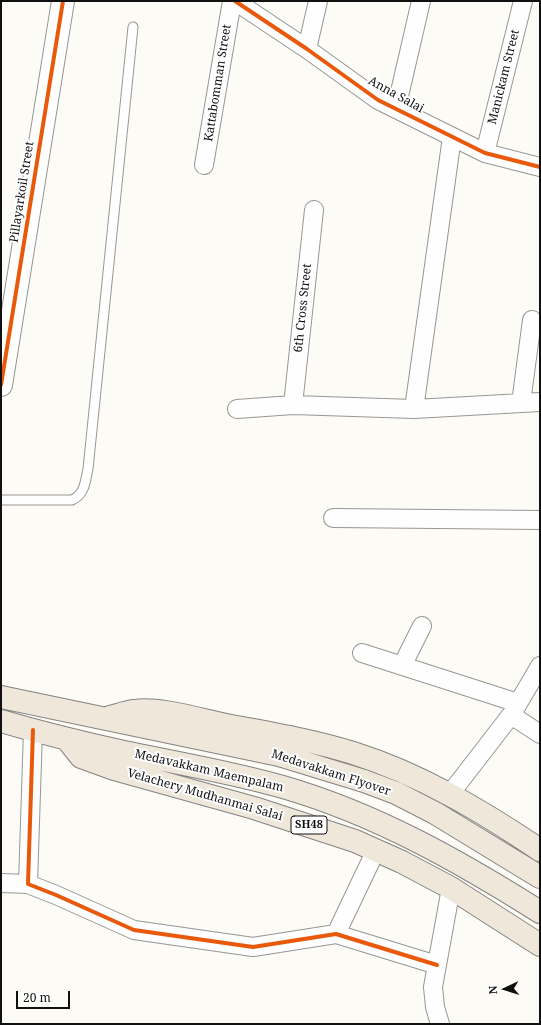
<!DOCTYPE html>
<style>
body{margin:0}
#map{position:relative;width:541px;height:1025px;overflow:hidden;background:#fcfbf6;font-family:"Noto Serif",serif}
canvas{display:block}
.frame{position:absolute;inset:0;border:2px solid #101010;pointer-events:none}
.north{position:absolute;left:485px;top:969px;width:40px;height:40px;-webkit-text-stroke:3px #fff;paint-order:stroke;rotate:266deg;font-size:11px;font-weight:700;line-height:16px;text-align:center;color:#101010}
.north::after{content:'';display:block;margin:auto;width:14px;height:18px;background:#101010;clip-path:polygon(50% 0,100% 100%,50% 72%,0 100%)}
.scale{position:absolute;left:16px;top:991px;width:54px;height:18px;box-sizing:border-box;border:2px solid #101010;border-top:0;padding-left:5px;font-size:12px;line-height:14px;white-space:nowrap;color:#101010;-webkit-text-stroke:3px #fff;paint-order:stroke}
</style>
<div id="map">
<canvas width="541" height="1025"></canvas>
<div class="frame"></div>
<div class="north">N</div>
<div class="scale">20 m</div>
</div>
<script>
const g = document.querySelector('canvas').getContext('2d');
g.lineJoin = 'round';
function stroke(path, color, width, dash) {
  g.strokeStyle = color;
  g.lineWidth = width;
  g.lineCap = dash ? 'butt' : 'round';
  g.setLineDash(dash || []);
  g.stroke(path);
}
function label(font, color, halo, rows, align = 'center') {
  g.font = font + ' "Noto Serif",serif';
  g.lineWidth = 4;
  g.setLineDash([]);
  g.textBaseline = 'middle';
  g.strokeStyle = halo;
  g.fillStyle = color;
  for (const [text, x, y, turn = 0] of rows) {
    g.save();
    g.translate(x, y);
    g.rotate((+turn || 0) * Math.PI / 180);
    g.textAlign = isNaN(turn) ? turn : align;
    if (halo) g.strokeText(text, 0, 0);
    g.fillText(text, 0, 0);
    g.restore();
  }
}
const service = new Path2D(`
 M1,500h71c13,-6 13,-18 16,-31l45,-442`);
const minor = new Path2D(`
 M235,1l72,48 71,51 107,53 55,14
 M307,49l11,-48
 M396,109l25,-108
 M485,153l38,-152
 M204,165l28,-164
 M521,403l11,-83
 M293,405l21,-195
 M237,409l56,-4 121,4 126,-7
 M414,409l38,-272
 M333,518l207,2
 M362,653l156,50
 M402,666l20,-40
 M513,712l27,-46
 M33,730l-5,154 28,11 78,35 119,17 83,-13 101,31
 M450,794l61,-79 29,19
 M1,883l27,1
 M336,934l40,-84
 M440,1024l-5,-17 -2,-20 18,-99`);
const tertiary = new Path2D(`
 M1,385l62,-384`);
const primary = new Path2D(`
 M1,697l278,58 85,26 32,12 39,20 105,64
 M110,717c8,-2 16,-5 24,-6 25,-4 67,9 92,14 42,8 86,15 127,28 67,21 129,58 187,97
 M1,721c41,12 82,22 123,31 53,11 107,20 159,35 93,27 176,74 257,125
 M69,742l12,15 33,12 140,39 101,33 47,21 49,26 89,57`);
const cycleway = new Path2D(`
 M235,1l72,48 71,51 107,53 55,14
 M1,385l62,-384
 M33,730l-5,154 28,11 78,35 119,17 83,-13 101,31`);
const shields = [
 [309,825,36]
];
const shieldNames = [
 ["SH48",309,825]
];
const streetNames = [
 ["Manickam Street",504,77,-76],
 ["Kattabomman Street",218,83,-81],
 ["Anna Salai",396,95,29],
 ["Pillayarkoil Street",22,192,-81],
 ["6th Cross Street",303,308,-84],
 ["Medavakkam Maempalam",209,771,13],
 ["Medavakkam Flyover",331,773,18],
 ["Velachery Mudhanmai Salai",205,795,16]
];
stroke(service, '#969694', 11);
stroke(minor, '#969694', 20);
stroke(tertiary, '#969694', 24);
stroke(primary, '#848381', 24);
stroke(service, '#fffefe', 9);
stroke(minor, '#fffefe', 18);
stroke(tertiary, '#fffefe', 22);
stroke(primary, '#eee7da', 22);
stroke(cycleway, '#e8590c', 4);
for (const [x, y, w] of shields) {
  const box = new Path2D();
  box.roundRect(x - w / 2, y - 9, w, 18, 3);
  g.fillStyle = '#fff';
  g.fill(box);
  stroke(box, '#101010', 1);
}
label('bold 11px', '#101010', null, shieldNames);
label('12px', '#101010', '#fff', streetNames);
</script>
